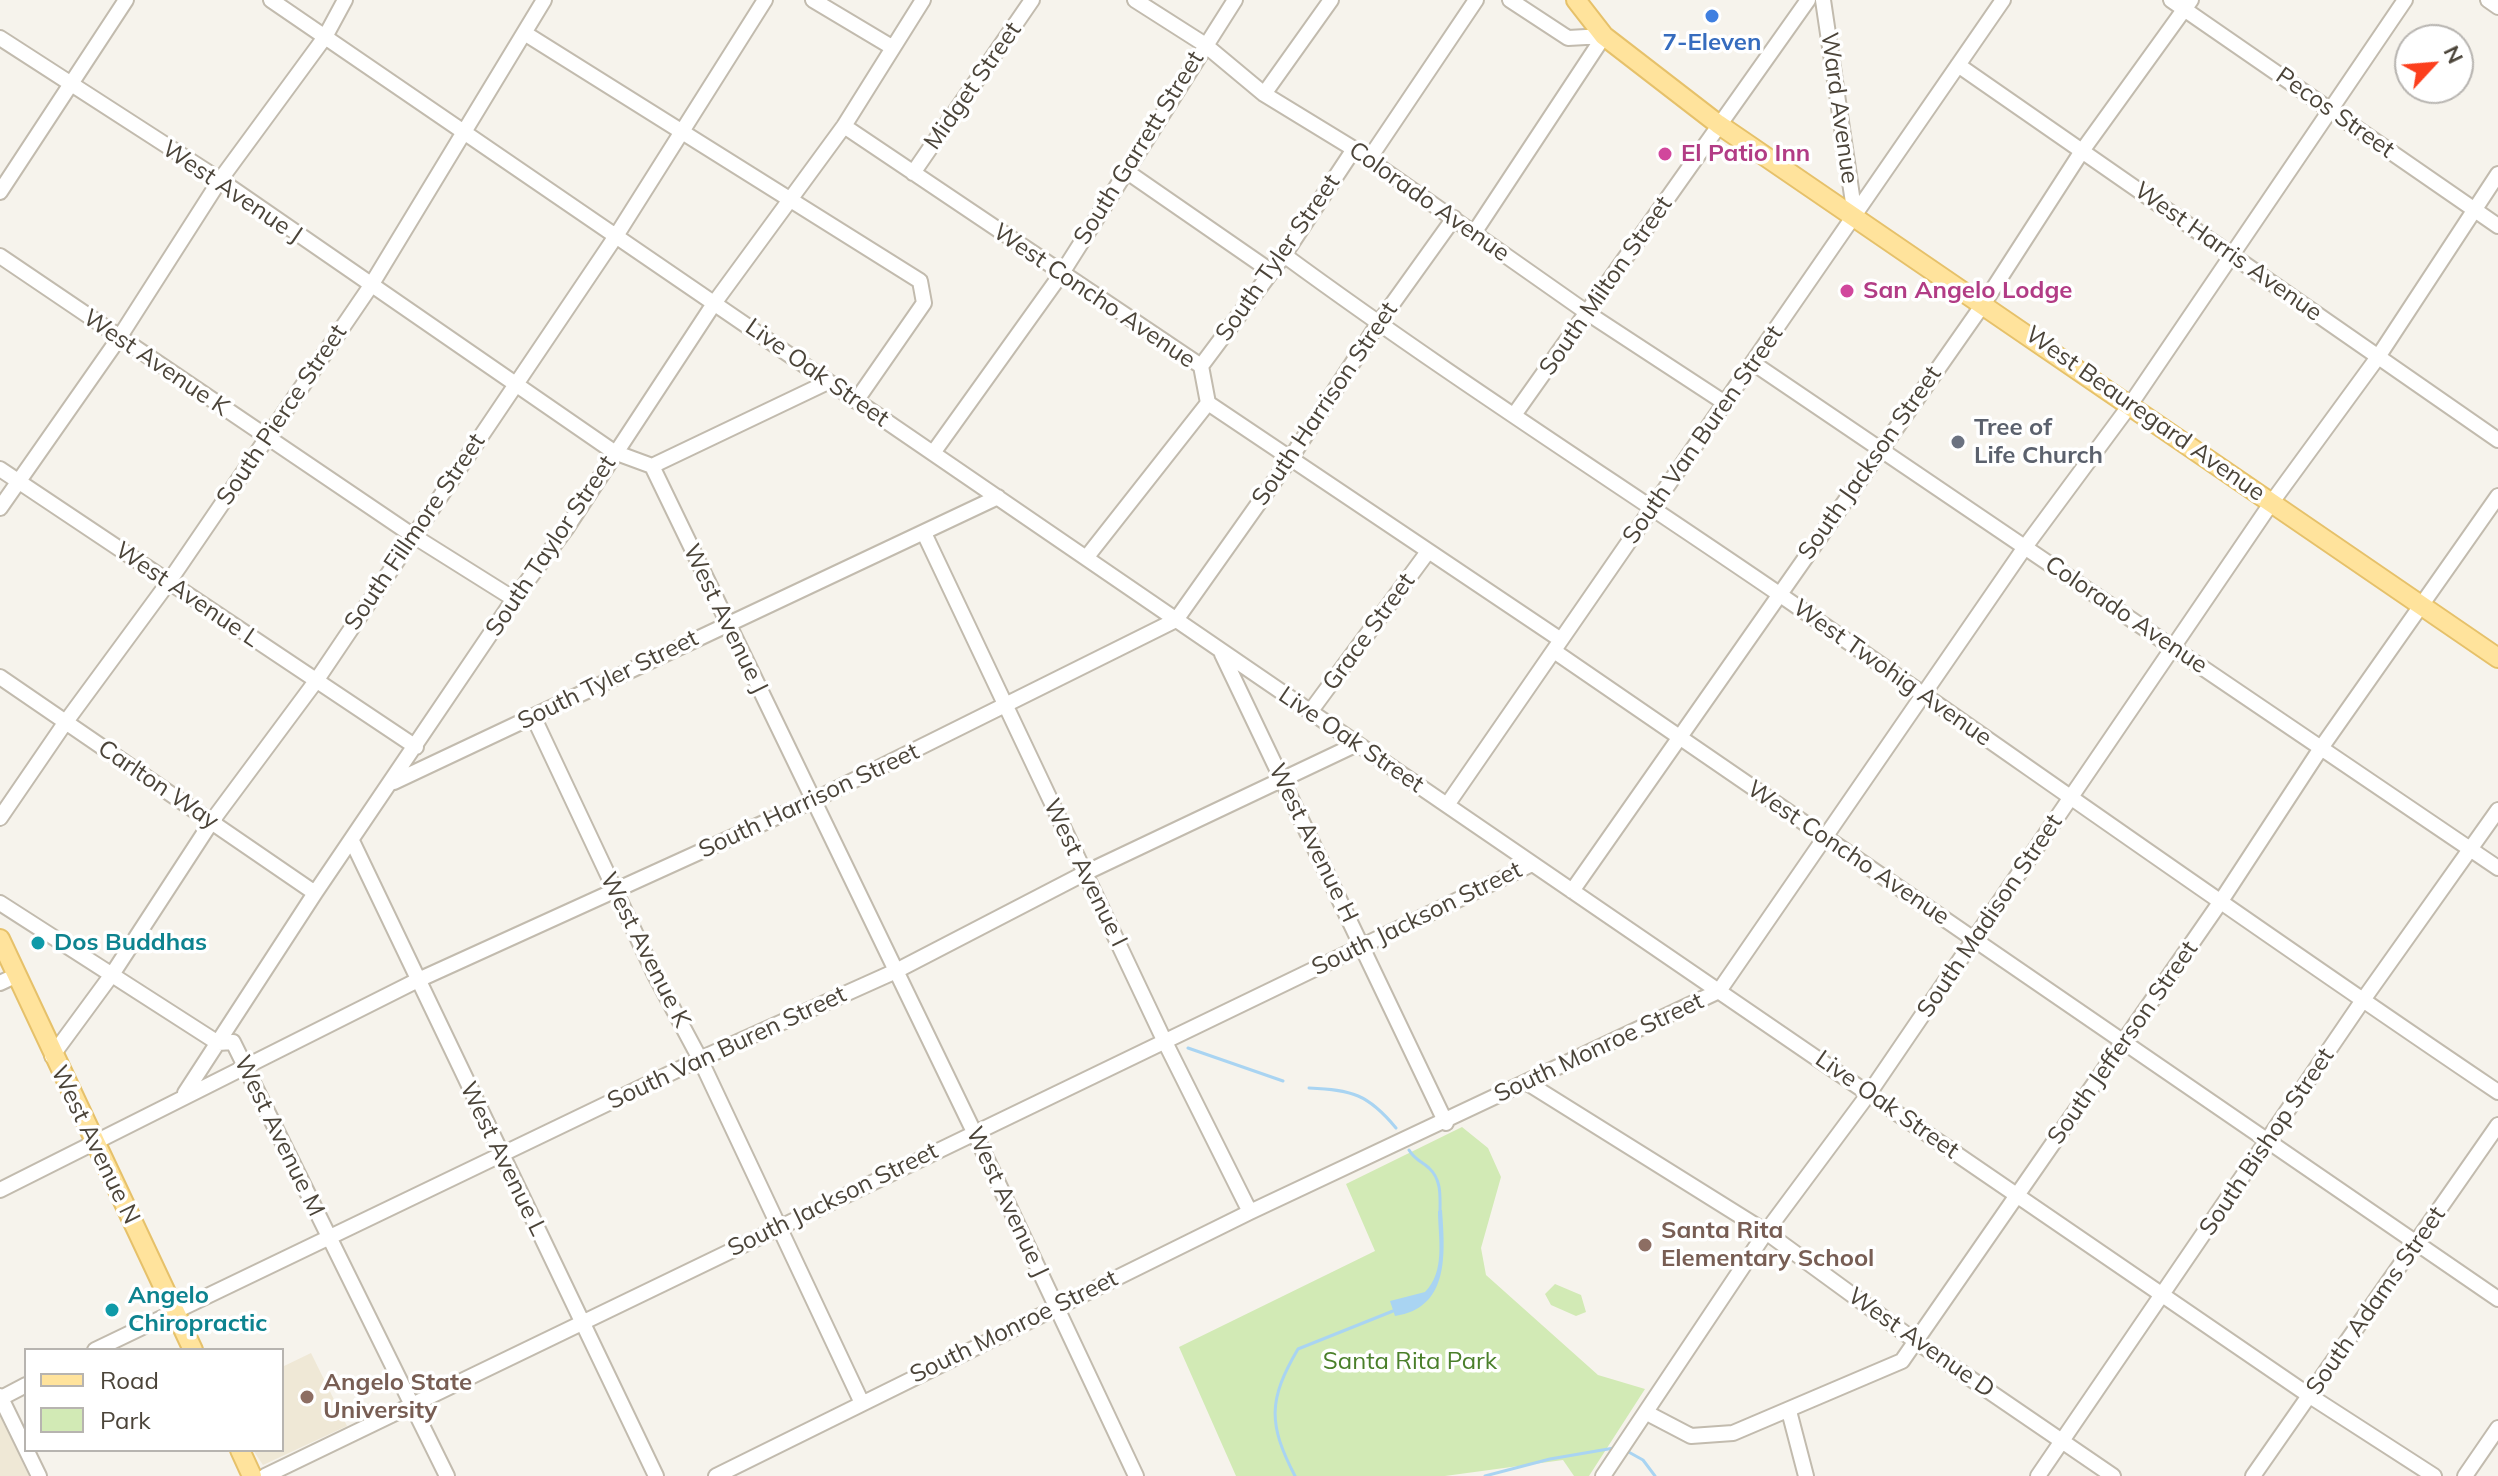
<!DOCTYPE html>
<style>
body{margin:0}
#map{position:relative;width:2498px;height:1476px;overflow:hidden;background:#f6f3ec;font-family:Mulish,sans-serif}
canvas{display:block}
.legend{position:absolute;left:24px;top:1348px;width:260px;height:104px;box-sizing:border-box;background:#fff;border:2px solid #b7b4b0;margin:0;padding:10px 14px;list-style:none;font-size:24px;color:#4b4439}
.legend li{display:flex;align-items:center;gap:16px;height:40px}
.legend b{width:40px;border:2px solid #b7b4b0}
.north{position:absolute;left:2394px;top:24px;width:80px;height:80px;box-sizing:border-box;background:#fff;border:2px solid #b7b4b0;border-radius:50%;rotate:64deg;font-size:22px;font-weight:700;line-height:32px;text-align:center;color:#4b4439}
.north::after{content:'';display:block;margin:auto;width:28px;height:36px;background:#fc3f1d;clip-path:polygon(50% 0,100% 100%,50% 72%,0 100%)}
</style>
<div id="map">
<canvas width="2498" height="1476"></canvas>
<ul class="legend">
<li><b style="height:10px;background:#ffe39c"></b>Road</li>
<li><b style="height:22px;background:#d2eab5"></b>Park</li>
</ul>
<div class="north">N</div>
</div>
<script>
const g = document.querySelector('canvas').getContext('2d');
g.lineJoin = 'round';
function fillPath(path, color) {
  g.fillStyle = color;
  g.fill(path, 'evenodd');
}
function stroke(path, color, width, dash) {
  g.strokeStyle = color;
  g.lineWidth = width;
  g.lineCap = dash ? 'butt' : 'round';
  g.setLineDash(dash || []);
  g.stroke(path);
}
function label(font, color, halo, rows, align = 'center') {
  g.font = font + ' Mulish,sans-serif';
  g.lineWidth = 7;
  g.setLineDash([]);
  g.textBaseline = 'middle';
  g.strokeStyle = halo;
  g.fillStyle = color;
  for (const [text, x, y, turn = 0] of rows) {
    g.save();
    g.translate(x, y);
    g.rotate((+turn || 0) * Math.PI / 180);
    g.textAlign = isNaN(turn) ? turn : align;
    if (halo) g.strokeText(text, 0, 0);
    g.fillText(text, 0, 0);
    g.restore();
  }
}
const education = new Path2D(`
 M311,1353l36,73 -84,39 -10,-15h29v-83z
 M0,1415l29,61h-29z`);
const green = new Path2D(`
 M1462,1127l26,21 13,29 -20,71 5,27 112,100 47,14 -56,87h-15l-11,-16 -118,16h-209l-57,-129 196,-96 -29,-67z
 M1555,1284l26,11 5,17 -10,4 -25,-11 -6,-11z`);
const water = new Path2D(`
 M1442,1210c3,43 8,98 -47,106l-5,-15 35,-9c21,-21 13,-55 13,-81z`);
const stream = new Path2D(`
 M1188,1048l95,33
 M1309,1088c43,2 59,6 87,40
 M1409,1150c6,10 12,11 20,18 13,12 11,29 11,45
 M1625,1450l18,10 12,16
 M1295,1476c-27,-52 -27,-76 3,-127l95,-38
 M1485,1476l65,-17 64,-11`);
const minor = new Path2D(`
 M271,0l2039,1396 124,80
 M813,0l77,46
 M1135,0l69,44 60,50 90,55 235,165 136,89
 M1510,0l58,38 36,-2
 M1823,0l32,216
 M2171,0l327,226
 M2488,0l10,7
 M526,34l394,247 4,22 -68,98
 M0,38l220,142 394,272 38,14 322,666 162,344
 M1958,65l540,375
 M1264,94l67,-94
 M844,126l357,240 7,37 353,237
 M1369,159l107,-159
 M1126,171l146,101
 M913,173l119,-173
 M0,192l126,-192
 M1474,233l130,-197
 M1284,255c162,119 330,226 495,339 240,166 477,335 719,498
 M0,256l412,279 102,64
 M1753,363l745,505
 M1201,366l83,-111 70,-106
 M1514,415l294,-415
 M933,453l129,-180 173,-273
 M652,466l176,-84
 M0,469l416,278
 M0,508l119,-170 101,-158 105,-143 20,-37
 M924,533l240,507 86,172
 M1086,558l122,-155
 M1554,651l944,648
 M1222,654l224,469
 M0,677l315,216
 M1310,712l117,-159
 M533,716l122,259 45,84 161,342
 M394,782l604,-285
 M1447,805l556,-805
 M0,818l65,-95 103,-140 202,-296 174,-287
 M352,841l304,635
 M1572,891l412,-588 98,-152 109,-151
 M0,903l218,140 15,-1 214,434
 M0,983l15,-7
 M52,1056l61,-83 99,-152 104,-140 300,-445 149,-236
 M1526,1082l240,150 148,108 199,136
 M185,1093l130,-200 199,-294 52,-70 149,-227 129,-176 79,-126
 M0,1190l416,-209 398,-181 362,-180 114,-161 88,-135 76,-106
 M95,1350l605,-291 196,-88 189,-98 272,-129
 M0,1396l39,80
 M1,1398l25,-13
 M1789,1411l17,65
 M1647,1413l44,23 42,-3 169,-72 317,-457 102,-156 177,-252
 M265,1476l1267,-612
 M716,1476l534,-264 469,-221 306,-444 105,-142 275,-405
 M1603,1476l163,-244 104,-140 402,-590 106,-145 120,-183
 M2038,1476l325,-476 135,-190
 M2253,1476l245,-351
 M2465,1476l33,-48`);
const major = new Path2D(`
 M1576,0l28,36 114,88 780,534
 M0,939l193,411
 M240,1450l12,26`);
const markers = [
 [1712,16,8,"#3f7fe0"],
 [1665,154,8,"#d1479c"],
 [1847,291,8,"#d1479c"],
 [1958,442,8,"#6b7280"],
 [38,943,8,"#0f9aa8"],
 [1645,1245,8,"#8d6e63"],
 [112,1310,8,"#0f9aa8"],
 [307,1397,8,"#8d6e63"]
];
const shopNames = [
 ["7-Eleven",1712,43]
];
const streetNames = [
 ["Midget Street",973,86,-55],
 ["Ward Avenue",1839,108,82],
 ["Pecos Street",2335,113,35],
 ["South Garrett Street",1139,148,-58],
 ["West Avenue J",232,192,34],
 ["Colorado Avenue",1429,202,35],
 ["West Harris Avenue",2228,252,35],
 ["South Tyler Street",1278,258,-55],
 ["South Milton Street",1606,286,-55],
 ["West Concho Avenue",1094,296,34],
 ["West Avenue K",156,363,34],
 ["Live Oak Street",817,373,35],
 ["South Harrison Street",1325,404,-56],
 ["West Beauregard Avenue",2145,414,35],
 ["South Pierce Street",282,415,-56],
 ["South Van Buren Street",1703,435,-55],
 ["South Jackson Street",1870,463,-55],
 ["South Fillmore Street",415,532,-56],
 ["South Taylor Street",551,546,-56],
 ["West Avenue L",187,595,34],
 ["Colorado Avenue",2126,615,34],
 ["West Avenue J",725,619,64],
 ["Grace Street",1369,632,-54],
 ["West Twohig Avenue",1892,673,35],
 ["South Tyler Street",608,680,-26],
 ["Live Oak Street",1351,740,34],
 ["Carlton Way",158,785,34],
 ["South Harrison Street",809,801,-25],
 ["West Avenue H",1313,843,64],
 ["West Concho Avenue",1848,853,34],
 ["West Avenue I",1085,873,64],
 ["South Madison Street",1990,916,-56],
 ["South Jackson Street",1417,919,-26],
 ["West Avenue K",645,950,63],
 ["South Jefferson Street",2123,1043,-55],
 ["South Van Buren Street",727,1048,-25],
 ["South Monroe Street",1599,1048,-25],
 ["Live Oak Street",1887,1105,35],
 ["West Avenue M",279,1136,64],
 ["South Bishop Street",2267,1142,-56],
 ["West Avenue N",95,1145,64],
 ["West Avenue L",503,1159,64],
 ["South Jackson Street",833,1200,-26],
 ["West Avenue J",1007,1202,65],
 ["South Adams Street",2376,1301,-55],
 ["South Monroe Street",1014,1327,-26],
 ["West Avenue D",1921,1343,35]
];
const hotelNames = [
 ["El Patio Inn",1681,154],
 ["San Angelo Lodge",1863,291]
];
const worshipNames = [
 ["Tree of",1974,428],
 ["Life Church",1974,456]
];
const cultureNames = [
 ["Dos Buddhas",54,943],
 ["Angelo",128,1296],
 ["Chiropractic",128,1324]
];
const educationNames = [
 ["Santa Rita",1661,1231],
 ["Elementary School",1661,1259],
 ["Angelo State",323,1383],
 ["University",323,1411]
];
const parkNames = [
 ["Santa Rita Park",1410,1362]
];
fillPath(education, '#efe8d6');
fillPath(green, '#d2eab5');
fillPath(water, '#a9d4f2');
stroke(stream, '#a9d4f2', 3);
stroke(minor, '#c2bbae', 18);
stroke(major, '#e6c16a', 22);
stroke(minor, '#fff', 14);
stroke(major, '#ffe39c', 18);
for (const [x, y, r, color] of markers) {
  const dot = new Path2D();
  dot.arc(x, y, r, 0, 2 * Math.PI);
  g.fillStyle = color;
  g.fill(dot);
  stroke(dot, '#fff', 3);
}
label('bold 24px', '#366cbe', '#fff', shopNames);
label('24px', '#4b4439', '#fff', streetNames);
label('bold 24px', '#b23c85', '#fff', hotelNames, 'left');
label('bold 24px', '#5b616d', '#fff', worshipNames, 'left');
label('bold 24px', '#0d838f', '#fff', cultureNames, 'left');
label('bold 24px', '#785e54', '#fff', educationNames, 'left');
label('24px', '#4a7f2a', '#fff', parkNames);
</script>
